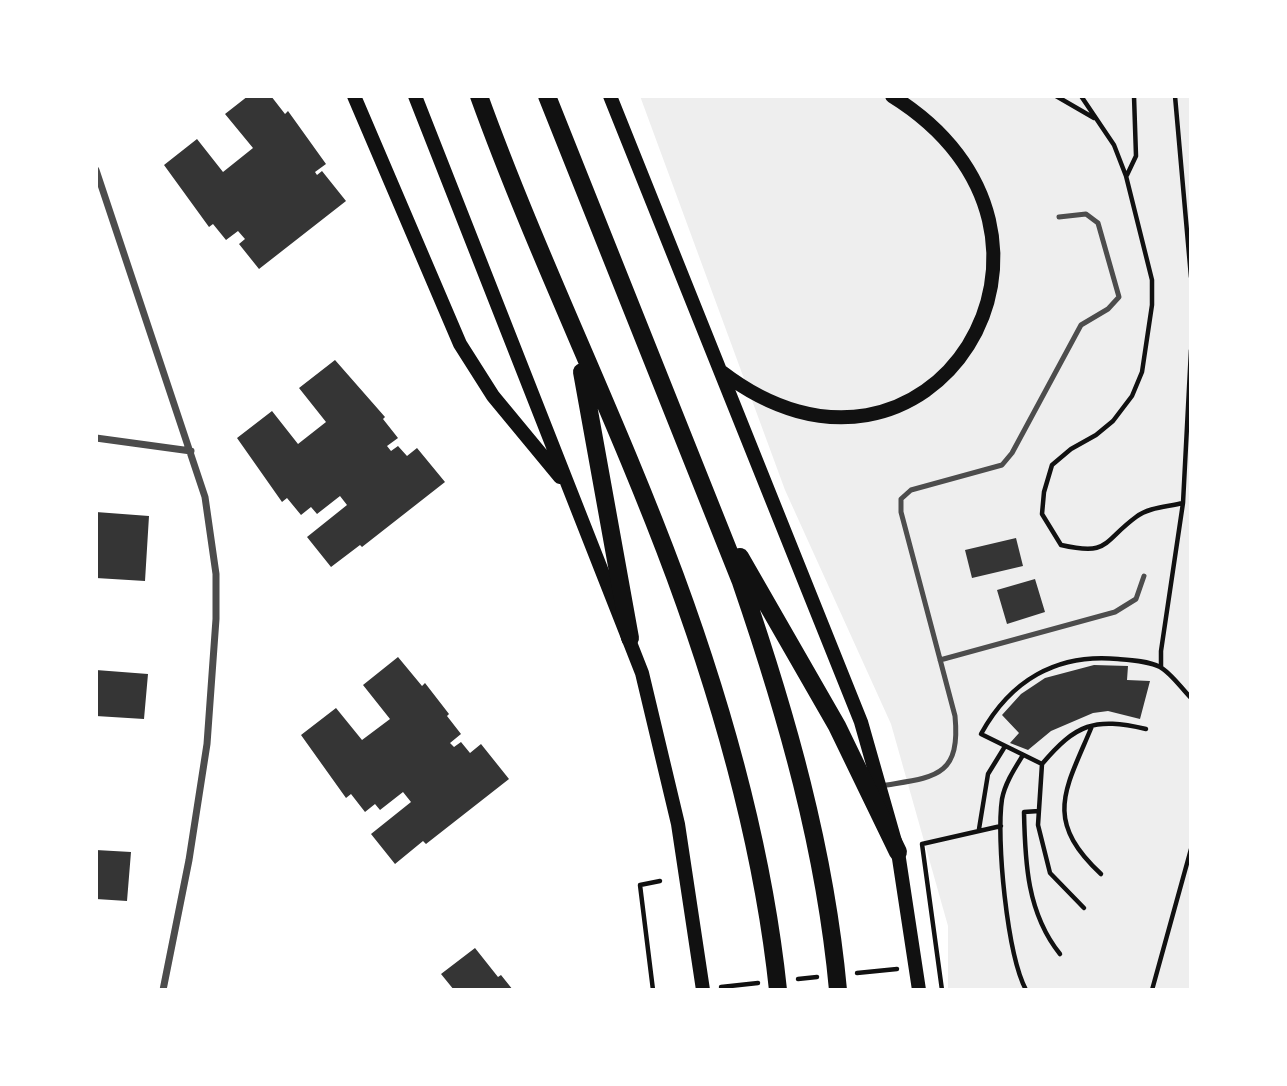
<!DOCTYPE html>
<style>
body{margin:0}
#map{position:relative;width:1287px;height:1086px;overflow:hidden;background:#fff;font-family:Overpass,sans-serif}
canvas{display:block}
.frame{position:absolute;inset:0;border:98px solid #fff;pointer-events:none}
</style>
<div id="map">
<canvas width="1287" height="1086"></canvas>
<div class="frame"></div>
</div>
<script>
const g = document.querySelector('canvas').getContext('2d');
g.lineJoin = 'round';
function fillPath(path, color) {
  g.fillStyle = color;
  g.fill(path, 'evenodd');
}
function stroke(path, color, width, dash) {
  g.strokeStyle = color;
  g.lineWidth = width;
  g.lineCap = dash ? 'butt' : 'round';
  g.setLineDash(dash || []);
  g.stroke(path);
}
const green = new Path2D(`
 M640,96h551v894h-243v-64l-57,-202 -106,-234z`);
const building = new Path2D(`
 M248,96h23l14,18 3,-3 38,53 -11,8 2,3 5,-4 24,30 -87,68 -20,-25 6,-5 -7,-8 -12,9 -13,-16 -4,3 -45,-62 33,-26 26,33 30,-24 -28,-34z
 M335,360l50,57 -2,2 15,19 -11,8 4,5 7,-5 9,10 10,-8 28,34 -83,65 -2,-2 -29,22 -24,-30 40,-32 -7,-9 -23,18 -6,-7 -10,8 -14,-17 -5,4 -45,-64 35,-27 26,33 28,-22 -27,-34z
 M96,512l53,4 -4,65 -49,-3z
 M1016,538l7,28 -51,12 -7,-28z
 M1035,579l10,33 -38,12 -10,-34z
 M398,657l24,29 3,-3 24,31 -2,2 14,18 -11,9 4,4 7,-5 9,11 11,-9 28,35 -83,65 -3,-3 -28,23 -24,-30 40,-32 -8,-10 -23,18 -5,-6 -10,8 -14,-18 -5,4 -45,-63 35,-27 26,32 28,-21 -27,-34z
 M1094,665l34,1 -1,14 23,1 -10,38 -32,-8 -15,2 -42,18 -23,19 -18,-7 9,-10 -17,-18 19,-21 24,-16z
 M96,670l52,4 -4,45 -48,-3z
 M96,850l35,2 -4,49 -31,-2z
 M475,948l23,29 3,-2 12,15h-59l-13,-16z`);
const path = new Path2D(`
 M1056,96l38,22
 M1081,96l33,49 12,31 26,104v25l-10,67 -10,24 -19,25 -17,14 -25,14 -19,16 -8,27 -2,22 19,31c49,11 41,-3 75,-28 13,-10 31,-10 47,-14
 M1175,96l16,181
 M1127,175l9,-19 -2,-60
 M1161,667v-16l22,-148 8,-153
 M1092,726c-26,63 -50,93 9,148
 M1146,729c-52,-12 -70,-5 -104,35l-61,-30c29,-53 75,-81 137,-75 13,1 30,2 42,8 11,6 22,22 31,31
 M1023,755c-8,13 -18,28 -21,44 -6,40 5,155 24,191
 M1042,764l-4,61 12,48 34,35
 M1039,811l-15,1c1,50 3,101 36,142
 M979,829l9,-55 16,-26
 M857,973l40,-4
 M798,979l19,-2
 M721,987l37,-4
 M653,990l-13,-105 20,-4
 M942,990l-20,-146 79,-18
 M1152,990l39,-141`);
const service = new Path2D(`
 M940,660l175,-48 21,-13 8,-23
 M881,786c52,-9 80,-7 74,-70l-54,-204v-13l10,-9 91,-25 10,-12 69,-128 27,-16 11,-12 -21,-74 -12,-9 -27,3`);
const minor = new Path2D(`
 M96,170l109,327 11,77v45l-9,125 -18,116 -26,130
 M96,438l95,13`);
const secondary = new Path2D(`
 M354,96l106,248 33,52 67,81
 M415,96l227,577 36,151 25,166
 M610,96l251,626 37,130 21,138
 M722,372c206,158 394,-137 170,-276`);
const primary = new Path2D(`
 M479,96c59,163 136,318 196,480 49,133 88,272 103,414
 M547,96l194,486c46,134 84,267 97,408
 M582,372l48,266
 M740,557l97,169 61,126`);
fillPath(green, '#eee');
fillPath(building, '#353535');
stroke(path, '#111', 4.5);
stroke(service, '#4c4c4c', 5);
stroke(minor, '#4c4c4c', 7);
stroke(secondary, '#111', 14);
stroke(primary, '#111', 18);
</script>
